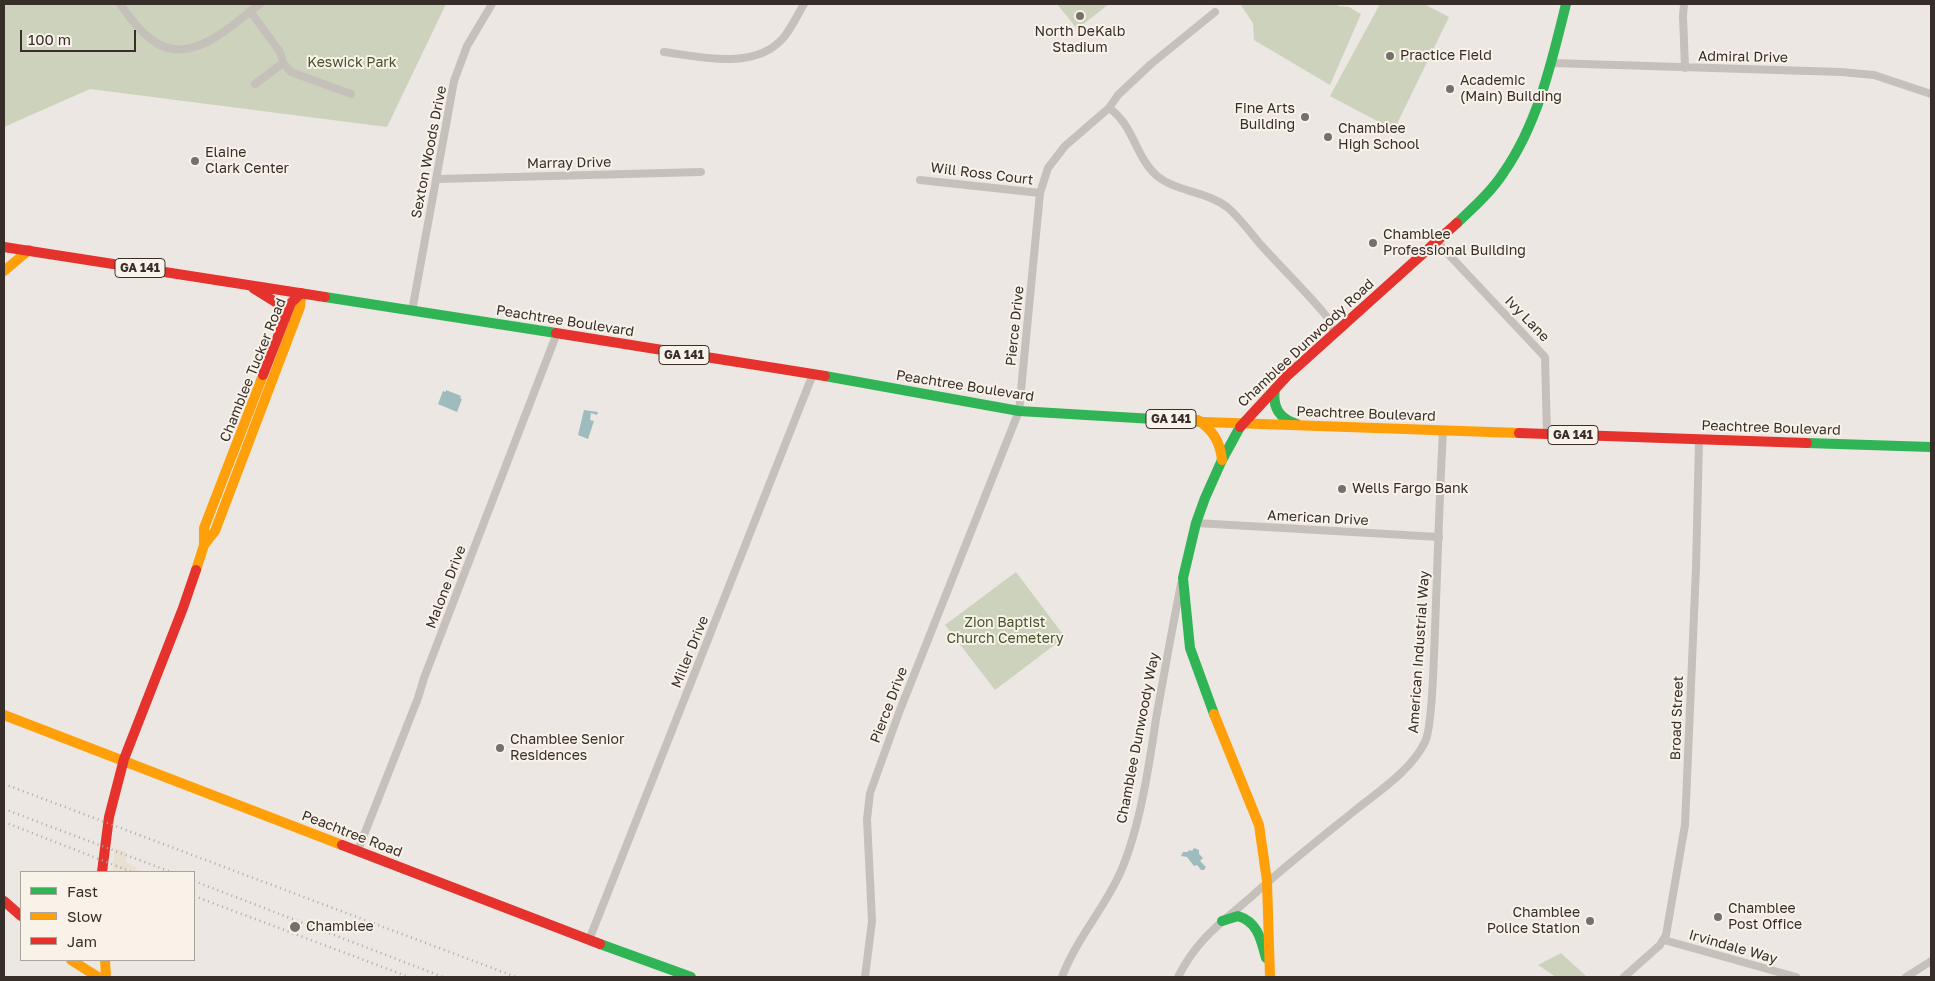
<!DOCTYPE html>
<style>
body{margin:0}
#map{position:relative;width:1935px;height:981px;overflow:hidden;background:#ece7e2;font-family:"Golos Text",sans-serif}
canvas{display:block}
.frame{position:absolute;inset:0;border:5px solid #372e29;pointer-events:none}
.legend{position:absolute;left:20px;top:871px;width:175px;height:90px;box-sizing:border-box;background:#f9f2e9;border:1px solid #aba49c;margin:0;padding:6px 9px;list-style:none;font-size:15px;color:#372e29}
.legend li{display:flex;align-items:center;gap:10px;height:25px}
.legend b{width:25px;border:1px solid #aba49c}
.scale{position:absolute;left:20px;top:30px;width:116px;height:22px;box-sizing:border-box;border:2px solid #372e29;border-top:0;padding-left:6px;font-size:15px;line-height:18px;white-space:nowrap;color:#372e29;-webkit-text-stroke:4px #f9f2e9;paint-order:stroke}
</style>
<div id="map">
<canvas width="1935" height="981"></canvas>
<div class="frame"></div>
<ul class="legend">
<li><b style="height:6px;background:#30b455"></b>Fast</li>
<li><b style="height:6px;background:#ff9f0a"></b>Slow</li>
<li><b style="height:6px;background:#e5322d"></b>Jam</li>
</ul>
<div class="scale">100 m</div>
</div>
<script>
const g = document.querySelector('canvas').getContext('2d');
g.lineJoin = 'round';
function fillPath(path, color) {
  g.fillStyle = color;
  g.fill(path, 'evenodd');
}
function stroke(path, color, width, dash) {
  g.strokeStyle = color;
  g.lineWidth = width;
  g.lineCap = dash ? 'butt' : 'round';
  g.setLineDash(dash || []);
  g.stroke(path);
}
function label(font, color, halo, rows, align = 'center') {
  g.font = font + ' "Golos Text",sans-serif';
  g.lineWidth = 4;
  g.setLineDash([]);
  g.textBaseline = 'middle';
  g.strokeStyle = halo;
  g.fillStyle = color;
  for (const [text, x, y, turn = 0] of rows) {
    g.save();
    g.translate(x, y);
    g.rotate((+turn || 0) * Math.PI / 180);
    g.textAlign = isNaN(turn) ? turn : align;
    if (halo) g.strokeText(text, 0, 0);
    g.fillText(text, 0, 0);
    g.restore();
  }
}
const green = new Path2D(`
 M4,4h442l-59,123 -297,-38 -86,38z
 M1057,4h52l-32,25z
 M1240,4h98v2l11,1 12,7 -31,71 -76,-45 -1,-17z
 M1380,4h44l25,13 -55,113 -64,-34z
 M1016,572l49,65 -70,53 -50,-65z
 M1561,953l26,24h-31l-18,-12z`);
const plaza = new Path2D(`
 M114,848l12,4v10l16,10h-29z`);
const water = new Path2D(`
 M446,390l15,6 -1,2 2,1 -5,13 -19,-8 5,-13 3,1z
 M584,410l14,2 -1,3 -6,-2 -1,7 4,1 -6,18 -10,-4z
 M1194,848l5,2v4l4,4 -3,3 6,6 -2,3h-3l-4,-5 -3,1 -7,-9 -6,-1 2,-4h4l3,-2 2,1z`);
const street = new Path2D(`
 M120,4c8,11 16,23 27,32 40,36 81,-9 113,-32
 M1684,4l-1,12 2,52
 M250,11l30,41 3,11 8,9 60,22
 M664,52c37,5 92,19 120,-15 8,-10 14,-23 20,-33
 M1552,63l289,9 33,3 57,19
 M255,84l28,-21
 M1109,108c25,17 26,49 48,68 20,16 49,15 70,31 12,10 23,25 33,37 21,23 43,45 63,68l5,6 6,15
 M438,179l263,-7
 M920,180l120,13
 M1437,242l108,115 2,77
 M412,311l42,-230 13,-35 25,-42
 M1196,523l243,14
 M358,850l60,-152 6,-20 133,-345
 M589,940l224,-566
 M1664,940l132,37
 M865,977l7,-56 -5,-102 3,-26 30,-83 119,-299 21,-218 8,-25 17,-22 44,-38 9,-13 33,-31 64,-52
 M1062,977c14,-38 43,-69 59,-106 19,-44 28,-105 35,-152 8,-45 16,-90 25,-135
 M1178,977c19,-38 42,-53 73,-80 34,-31 71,-60 107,-89 24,-19 53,-38 67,-66 7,-14 8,-68 9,-86 3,-75 5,-151 9,-226
 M1624,977l36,-32 6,-10 19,-110 11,-257 3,-128
 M1906,977l25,-16`);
const fast = new Path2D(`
 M1457,223c16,-15 35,-32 47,-51 34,-49 48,-111 62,-168
 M325,297l231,36
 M825,376l194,35 185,11
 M1275,389c-3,18 4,30 22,35
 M1807,443l124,4
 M1214,714l-24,-66 -7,-70 13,-55 9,-25 17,-38 18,-33
 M1222,921l16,-5c20,6 23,24 28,42
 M600,944l91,33`);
const slow = new Path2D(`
 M4,271l25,-21
 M1198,420c15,11 22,21 24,40
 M1204,422l315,11
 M204,545l11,-14 85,-224 1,-14
 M196,570l8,-25v-17l59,-153
 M1214,714l45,111 8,56 3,96
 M4,715l338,130
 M71,960l27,17
 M105,960l1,17`);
const jam = new Path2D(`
 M4,247l321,50
 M253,288l24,15 8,16
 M556,333l269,43
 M263,375l28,-72 10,-10
 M1240,427l47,-51 170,-153
 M1519,433l288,10
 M342,845l258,99
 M102,872l7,-55 15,-58 59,-151 13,-38
 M4,901l17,15`);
const rail = new Path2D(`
 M4,784l512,193
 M4,809l167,63
 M4,822l128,50
 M194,881l249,96
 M194,896l215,81`);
const markers = [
 [1080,16,5,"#766f6a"],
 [1390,56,5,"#766f6a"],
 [1450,89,5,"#766f6a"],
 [1305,117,5,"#766f6a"],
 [1328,137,5,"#766f6a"],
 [195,161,5,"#766f6a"],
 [1373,243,5,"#766f6a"],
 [1342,489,5,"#766f6a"],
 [500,748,5,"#766f6a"],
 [1718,917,5,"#766f6a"],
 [1590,921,5,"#766f6a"],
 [295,927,6,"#766f6a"]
];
const shields = [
 [140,268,50],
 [684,355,50],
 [1171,419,50],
 [1573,435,50]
];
const shieldNames = [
 ["GA 141",140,268],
 ["GA 141",684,355],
 ["GA 141",1171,419],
 ["GA 141",1573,435]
];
const poiNames = [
 ["North DeKalb",1080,32,"center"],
 ["Stadium",1080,48,"center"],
 ["Practice Field",1400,56],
 ["Academic",1460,81],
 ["(Main) Building",1460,97],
 ["Fine Arts",1295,109,"right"],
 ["Building",1295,125,"right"],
 ["Chamblee",1338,129],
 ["High School",1338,145],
 ["Elaine",205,153],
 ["Clark Center",205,169],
 ["Chamblee",1383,235],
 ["Professional Building",1383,251],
 ["Wells Fargo Bank",1352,489],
 ["Chamblee Senior",510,740],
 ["Residences",510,756],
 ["Chamblee",1728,909],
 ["Post Office",1728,925],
 ["Chamblee",1580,913,"right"],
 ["Police Station",1580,929,"right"],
 ["Chamblee",306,927]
];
const streetNames = [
 ["Admiral Drive",1743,57,1],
 ["Sexton Woods Drive",429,152,-79],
 ["Marray Drive",569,163,-1],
 ["Will Ross Court",982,174,7],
 ["Ivy Lane",1527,319,46],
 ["Peachtree Boulevard",565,321,9],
 ["Pierce Drive",1015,326,-84],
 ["Chamblee Dunwoody Road",1306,343,-43],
 ["Chamblee Tucker Road",253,370,-68],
 ["Peachtree Boulevard",965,386,9],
 ["Peachtree Boulevard",1366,414,2],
 ["Peachtree Boulevard",1771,428,2],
 ["American Drive",1318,518,3],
 ["Malone Drive",446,587,-69],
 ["Miller Drive",690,652,-68],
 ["American Industrial Way",1419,652,-86],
 ["Pierce Drive",889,705,-69],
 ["Broad Street",1677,718,-88],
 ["Chamblee Dunwoody Way",1138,738,-79],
 ["Peachtree Road",352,834,21],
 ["Irvindale Way",1733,947,16]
];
const parkNames = [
 ["Keswick Park",352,63],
 ["Zion Baptist",1005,623],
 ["Church Cemetery",1005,639]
];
fillPath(green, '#cdd2bc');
fillPath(plaza, '#eae0d2');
fillPath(water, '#9ebcbd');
stroke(street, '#c6c0ba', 8);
stroke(fast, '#30b455', 10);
stroke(slow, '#ff9f0a', 10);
stroke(jam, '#e5322d', 10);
stroke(rail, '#aea9a5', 2.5, [1, 4]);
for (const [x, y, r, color] of markers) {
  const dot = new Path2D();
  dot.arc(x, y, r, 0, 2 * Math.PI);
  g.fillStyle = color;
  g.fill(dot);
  stroke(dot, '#f9f2e9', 2);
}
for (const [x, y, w] of shields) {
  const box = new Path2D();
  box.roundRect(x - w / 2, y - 9.5, w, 19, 4);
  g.fillStyle = '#f9f2e9';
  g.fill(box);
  stroke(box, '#372e29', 1);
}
label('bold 12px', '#372e29', null, shieldNames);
label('14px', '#372e29', '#f9f2e9', poiNames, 'left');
label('14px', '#372e29', '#f9f2e9', streetNames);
label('14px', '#45542d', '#f9f2e9', parkNames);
</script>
